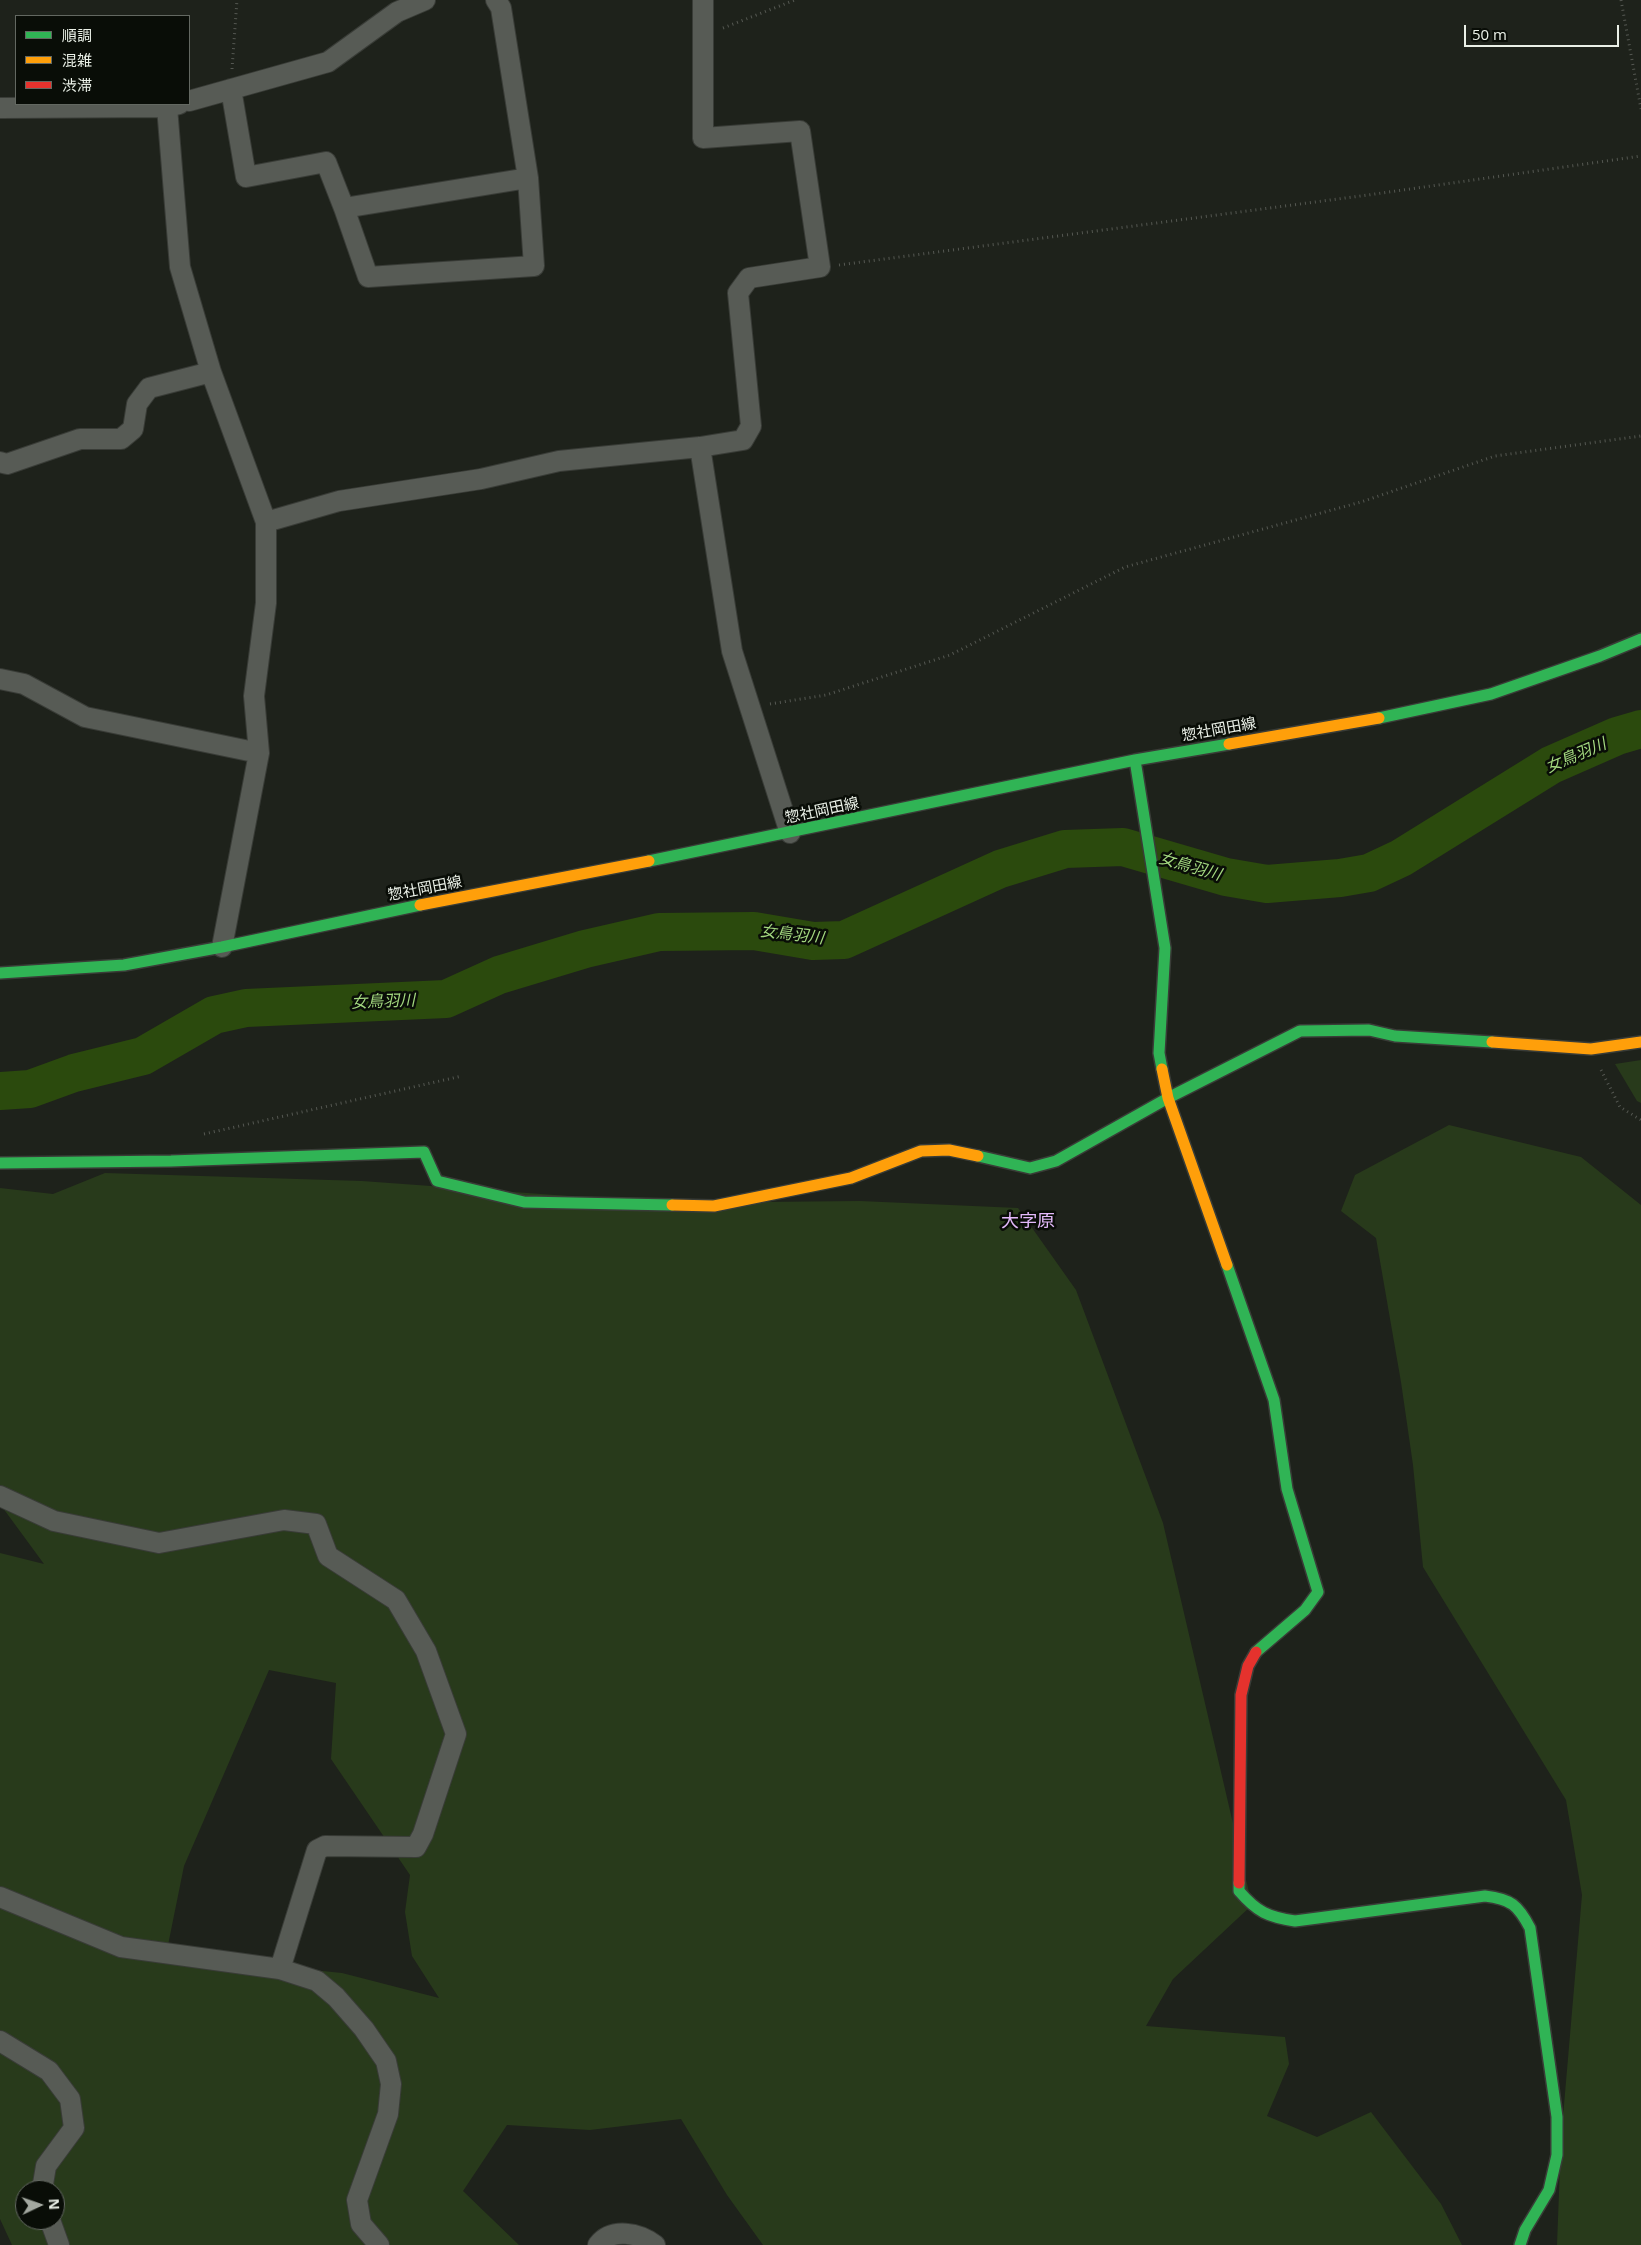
<!DOCTYPE html>
<meta charset="utf-8">
<style>
body{margin:0}
#map{position:relative;width:1641px;height:2245px;overflow:hidden;background:#1e221b;font-family:"Open Sans","Noto Sans JP",sans-serif}
canvas{display:block}
.legend{position:absolute;left:15px;top:15px;width:175px;height:90px;box-sizing:border-box;background:#090d07;border:1px solid #636861;margin:0;padding:6px 9px;list-style:none;font-size:15px;color:#eaf0e7}
.legend li{display:flex;align-items:center;gap:10px;height:25px}
.legend b{width:25px;border:1px solid #636861}
.north{position:absolute;left:15px;top:2180px;width:50px;height:50px;box-sizing:border-box;background:#090d07;border:1px solid #636861;border-radius:50%;rotate:87deg;font-size:14px;font-weight:700;line-height:20px;text-align:center;color:#eaf0e7}
.north::after{content:'';display:block;margin:auto;width:18px;height:22px;background:#a3a8a0;clip-path:polygon(50% 0,100% 100%,50% 72%,0 100%)}
.scale{position:absolute;left:1464px;top:25px;width:155px;height:22px;box-sizing:border-box;border:2px solid #eaf0e7;border-top:0;padding-left:6px;font-size:15px;line-height:18px;white-space:nowrap;color:#eaf0e7;-webkit-text-stroke:4px #090d07;paint-order:stroke}
</style>
<div id="map">
<canvas width="1641" height="2245"></canvas>
<ul class="legend">
<li><b style="height:6px;background:#30b455"></b>順調</li>
<li><b style="height:6px;background:#ff9f0a"></b>混雑</li>
<li><b style="height:6px;background:#e5322d"></b>渋滞</li>
</ul>
<div class="north">N</div>
<div class="scale">50 m</div>
</div>
<script>
const g = document.querySelector('canvas').getContext('2d');
g.lineJoin = 'round';
function fillPath(path, color) {
  g.fillStyle = color;
  g.fill(path, 'evenodd');
}
function stroke(path, color, width, dash) {
  g.strokeStyle = color;
  g.lineWidth = width;
  g.lineCap = dash ? 'butt' : 'round';
  g.setLineDash(dash || []);
  g.stroke(path);
}
function label(font, color, halo, rows, align = 'center') {
  g.font = font + ' "Open Sans","Noto Sans JP",sans-serif';
  g.lineWidth = 5;
  g.setLineDash([]);
  g.textBaseline = 'middle';
  g.strokeStyle = halo;
  g.fillStyle = color;
  for (const [text, x, y, turn = 0] of rows) {
    g.save();
    g.translate(x, y);
    g.rotate((+turn || 0) * Math.PI / 180);
    g.textAlign = isNaN(turn) ? turn : align;
    if (halo) g.strokeText(text, 0, 0);
    g.fillText(text, 0, 0);
    g.restore();
  }
}
const green = new Path2D(`
 M1641,1060v43l-4,-2 -22,-37z
 M1449,1125l132,32 60,48v1040h-84l4,-105 21,-245 -16,-95 -143,-233 -10,-102 -12,-83 -25,-144 -35,-27 14,-36z
 M105,1173l257,8 303,22 195,-2 158,7 58,82 87,233 89,382 -79,74 -27,47 139,11 4,27 -22,52 50,21 54,-25 70,92 21,41h-699l-36,-50 -46,-76 -91,11 -83,-5 -44,66 56,54h-507l-12,-26v-666l44,11 -44,-60v-316l53,6zM269,1670l67,13 -5,76 79,116 -5,37 7,44 27,42 -97,-25 -176,-18 18,-89zM25,2190h30v30h-30z`);
const river = new Path2D(`
 M0,1091l30,-2 44,-16 69,-17 71,-41 32,-7 200,-9 53,-24 86,-26 74,-17 95,-1 59,10 31,-1 156,-71 65,-20 58,-2 103,30 41,7 73,-6 29,-5 32,-15 150,-93 66,-29 24,-7`);
const path = new Path2D(`
 M1621,0l20,109
 M723,28l72,-28
 M232,69l5,-69
 M839,265l529,-70 273,-39
 M770,704l56,-9 124,-40 175,-88 236,-65 134,-46 146,-20
 M1601,1070l19,37 21,13
 M204,1134l258,-58`);
const street = new Path2D(`
 M231,89l15,88 80,-15 18,46 184,-30 -27,-170 -5,-8
 M189,101l139,-39 69,-50 28,-12
 M167,107l13,160 31,105 55,150v81l-12,93 5,57 -37,194
 M0,108l167,-1 12,-3
 M344,208l24,69 166,-11 -6,-88
 M700,447l32,204 58,182
 M0,462l7,2 73,-25h41l12,-10 4,-25 12,-16 62,-16
 M266,522l73,-21 142,-22 78,-18 141,-14 43,-7 8,-14 -13,-133 11,-15 71,-11 -20,-136 -97,7v-138
 M0,679l24,5 61,33 174,36
 M0,1496l54,25 105,22 125,-23 32,4 12,32 68,44 30,51 30,83 -33,100 -7,13 -91,-1 -8,4 -37,119
 M0,1897l121,50 159,22 37,12 19,16 28,32 22,32 5,23 -3,30 -31,86 4,24 18,21
 M0,2041l49,30 21,28 4,29 -28,38 -4,24
 M50,2220l9,25
 M598,2245c14,-18 41,-12 57,0`);
const fast = new Path2D(`
 M1379,718l112,-24 109,-38 41,-17
 M1135,760l30,188 -6,105 3,16
 M649,861l486,-101 94,-16
 M0,973l124,-8 98,-18 198,-42
 M978,1156l52,12 26,-7 112,-63 132,-67 69,-1 26,6 97,6
 M0,1163l171,-2 253,-9 13,29 87,21 148,3
 M1227,1265l47,135 13,89 31,103 -13,18 -49,42
 M1239,1883v8c18,21 29,26 56,30l190,-25c26,3 33,9 45,32l27,189v38l-8,35 -24,40 -5,15`);
const slow = new Path2D(`
 M1229,744l150,-26
 M420,905l229,-44
 M1492,1042l99,7 50,-7
 M1162,1069l6,29 59,167
 M672,1205l42,1 137,-28 70,-27 28,-1 29,6`);
const jam = new Path2D(`
 M1239,1883l2,-188 7,-29 8,-14`);
const streetNames = [
 ["惣社岡田線",1219,730,-10],
 ["惣社岡田線",822,811,-12],
 ["惣社岡田線",425,889,-11]
];
const waterNames = [
 ["女鳥羽川",1576,756,-23],
 ["女鳥羽川",1190,867,16],
 ["女鳥羽川",792,935,7],
 ["女鳥羽川",383,1002,-2]
];
const quarterNames = [
 ["大字原",1028,1222]
];
fillPath(green, '#283a1b');
stroke(river, '#2b4a0d', 38);
stroke(street, '#393c37', 22);
stroke(fast, '#393c37', 14);
stroke(slow, '#393c37', 14);
stroke(jam, '#393c37', 14);
stroke(path, '#555852', 3, [1, 4]);
stroke(street, '#575b55', 20);
stroke(fast, '#30b455', 11);
stroke(slow, '#ff9f0a', 11);
stroke(jam, '#e5322d', 11);
label('15px', '#eaf0e7', '#090d07', streetNames);
label('italic 16px', '#a3d87f', '#090d07', waterNames);
label('18px', '#e3b9fa', '#090d07', quarterNames);
</script>
